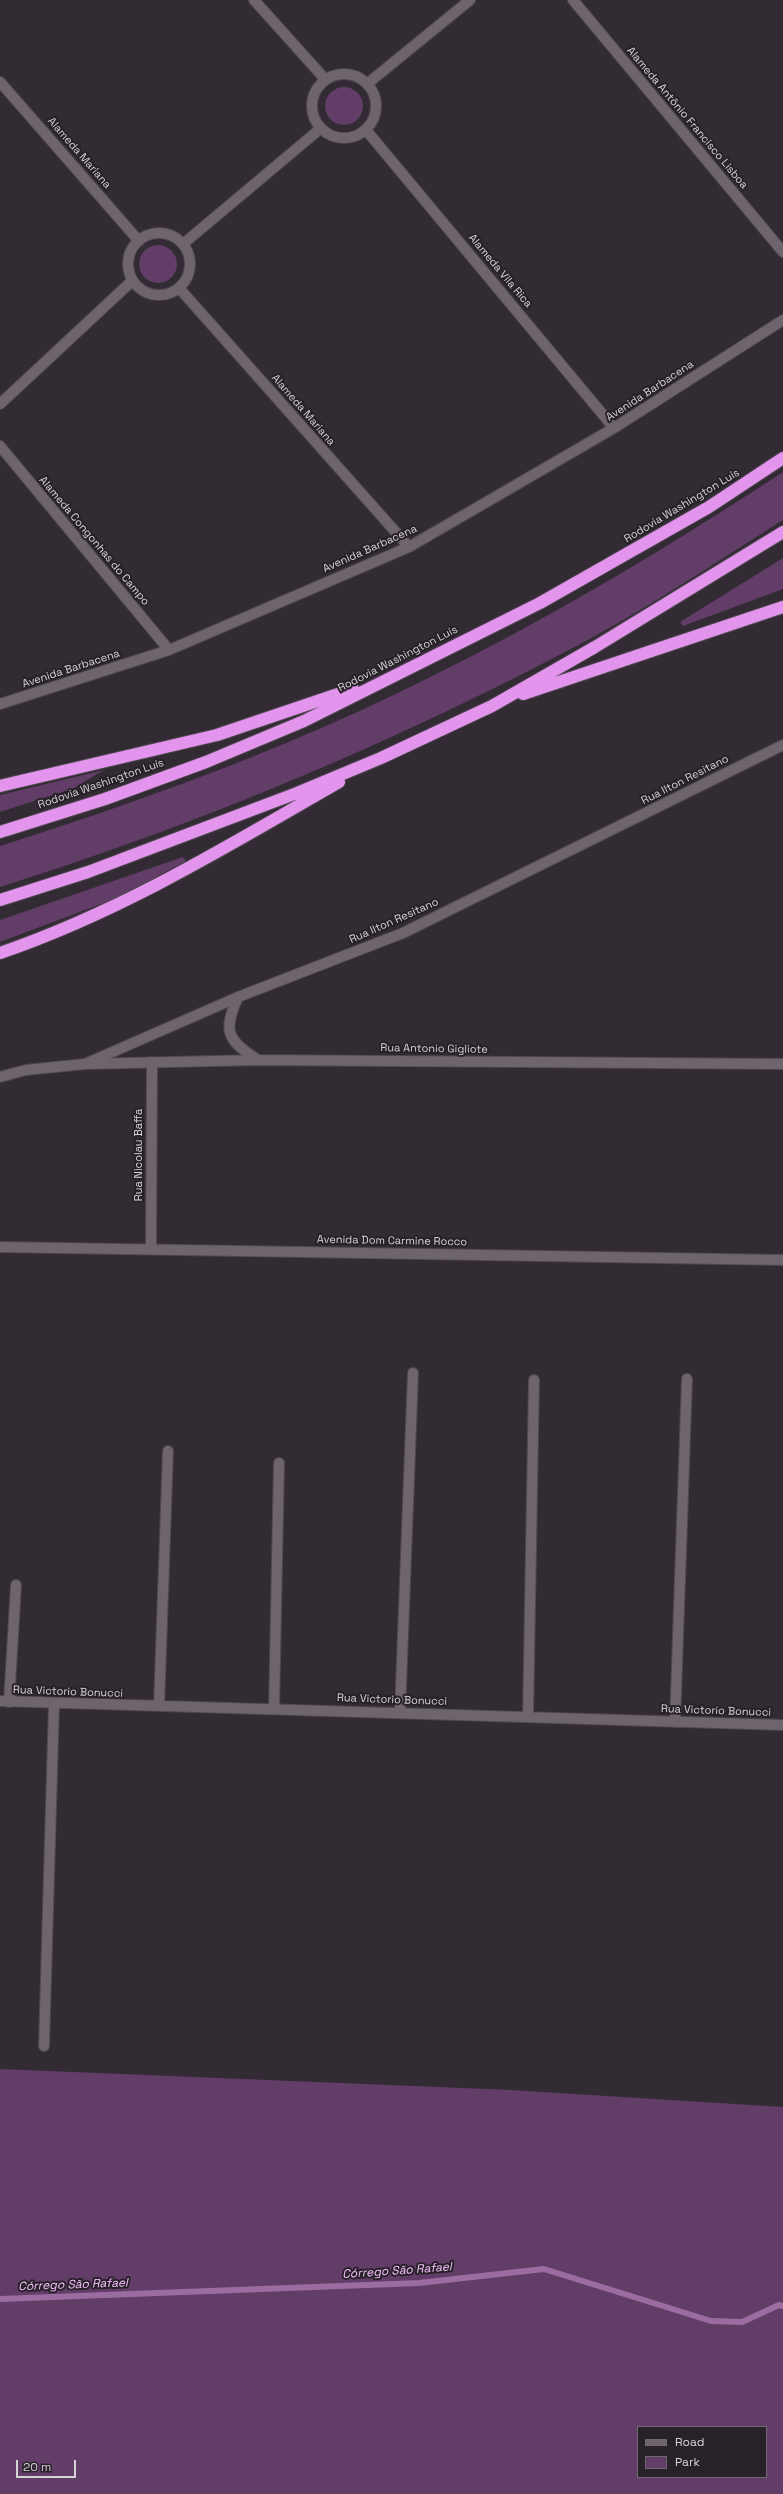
<!DOCTYPE html>
<meta charset="utf-8">
<style>
body{margin:0}
#map{position:relative;width:783px;height:2494px;overflow:hidden;background:#322b34;font-family:"Space Grotesk",sans-serif}
canvas{display:block}
.legend{position:absolute;left:637px;top:2426px;width:130px;height:52px;box-sizing:border-box;background:#282129;border:1px solid #6e686f;margin:0;padding:5px 7px;list-style:none;font-size:12px;color:#d7d2d8}
.legend li{display:flex;align-items:center;gap:8px;height:20px}
.legend b{width:20px;border:1px solid #6e686f}
.scale{position:absolute;left:16px;top:2460px;width:60px;height:18px;box-sizing:border-box;border:2px solid #d7d2d8;border-top:0;padding-left:5px;font-size:12px;line-height:14px;white-space:nowrap;color:#d7d2d8;-webkit-text-stroke:3px #282129;paint-order:stroke}
</style>
<div id="map">
<canvas width="783" height="2494"></canvas>
<ul class="legend">
<li><b style="height:5px;background:#6d646e"></b>Road</li>
<li><b style="height:11px;background:#623d68"></b>Park</li>
</ul>
<div class="scale">20 m</div>
</div>
<script>
const ctx = document.querySelector('canvas').getContext('2d');
ctx.lineJoin = 'round';
function fillPath(path, color) {
  ctx.fillStyle = color;
  ctx.fill(path, 'evenodd');
}
function stroke(path, color, width, dash) {
  ctx.strokeStyle = color;
  ctx.lineWidth = width;
  ctx.lineCap = dash ? 'butt' : 'round';
  ctx.setLineDash(dash || []);
  ctx.stroke(path);
}
function label(font, color, halo, rows, align = 'center') {
  ctx.font = font + ' "Space Grotesk",sans-serif';
  ctx.lineWidth = 4;
  ctx.setLineDash([]);
  ctx.textBaseline = 'middle';
  ctx.strokeStyle = halo;
  ctx.fillStyle = color;
  for (const [text, x, y, turn = 0] of rows) {
    ctx.save();
    ctx.translate(x, y);
    ctx.rotate((+turn || 0) * Math.PI / 180);
    ctx.textAlign = isNaN(turn) ? turn : align;
    if (halo) ctx.strokeText(text, 0, 0);
    ctx.fillText(text, 0, 0);
    ctx.restore();
  }
}
fillPath(new Path2D(`
 M325 106a19 19 0 1 1 38 0a19 19 0 1 1-38 0Z
 M139 264a19 19 0 1 1 38 0a19 19 0 1 1-38 0Z
 M 783,472 L 783,520 C 718,561 654,604 586,641 C 398,741 203,823 0,887 L 0,846 C 85,819 169,790 252,757 C 438,683 616,582 783,472 Z
 M 783,558 L 783,589 L 683,626 L 680,622 Z
 M 104,770 L 74,788 L 0,812 L 0,795 Z
 M 183,857 L 186,861 L 117,898 L 0,942 L 0,920 Z
 M 0,2069 L 511,2090 L 783,2107 L 783,2494 L 0,2494 ZM 638,2427 L 766,2427 L 766,2477 L 638,2477 Z`), '#623d68');
stroke(new Path2D(`
 M 0,2299 L 419,2283 L 544,2269 L 711,2321 L 742,2322 L 779,2305 L 783,2306`), '#9a6ca0', 6);
const minor = new Path2D(`
 M 254,0 L 325,79
 M 573,0 L 783,252
 M312 106a32 32 0 1 1 64 0a32 32 0 1 1-64 0Z
 M 0,82 L 139,241
 M 367,84 L 470,0
 M 366,130 L 614,428
 M128 264a31 31 0 1 1 62 0a31 31 0 1 1-62 0Z
 M 183,244 L 320,129
 M 179,288 L 409,547
 M 0,404 L 132,281
 M 0,446 L 169,650
 M 0,704 L 169,650 L 409,547 L 614,428 L 783,320
 M 85,1064 L 238,997 L 403,933 L 783,745
 M 151,1248 L 152,1062
 M 0,1701 L 783,1725
 M 9,1702 L 16,1585
 M 159,1706 L 168,1451
 M 274,1709 L 279,1463
 M 400,1712 L 413,1373
 M 528,1717 L 534,1380
 M 675,1722 L 687,1379
 M 44,2046 L 54,1704`);
const tertiary = new Path2D(`
 M 238,997 C 223,1030 226,1040 258,1060
 M 0,1077 L 26,1070 L 85,1064 L 258,1060 L 783,1064
 M 0,1247 L 783,1260`);
const motorway = new Path2D(`
 M 523,694 L 783,607
 M 0,786 L 217,735 L 353,689
 M 0,832 L 105,799 L 206,762 L 304,721 L 540,603 L 709,507 L 783,458
 M 0,900 L 88,872 L 297,793 L 381,758 L 492,706 L 595,647 L 783,532
 M 0,953 C 120,912 230,845 339,782`);
stroke(minor, '#4f4850', 12);
stroke(tertiary, '#4f4850', 12);
stroke(motorway, '#4f4850', 14);
stroke(minor, '#6d646e', 10);
stroke(tertiary, '#6d646e', 10);
stroke(motorway, '#e395ee', 12);
label('11px', '#d7d2d8', '#282129', [
 ["Alameda Antônio Francisco Lisboa",687,118,50],
 ["Alameda Mariana",79,153,49],
 ["Alameda Vila Rica",500,271,50],
 ["Avenida Barbacena",650,391,-33],
 ["Alameda Mariana",303,410,49],
 ["Rodovia Washington Luís",682,506,-31],
 ["Alameda Congonhas do Campo",94,541,50],
 ["Avenida Barbacena",370,549,-24],
 ["Rodovia Washington Luís",398,659,-27],
 ["Avenida Barbacena",71,669,-18],
 ["Rua Ilton Resitano",685,780,-27],
 ["Rodovia Washington Luís",101,784,-19],
 ["Rua Ilton Resitano",394,921,-24],
 ["Rua Antonio Gigliote",434,1049,1],
 ["Rua Nicolau Baffa",139,1155,-90],
 ["Avenida Dom Carmine Rocco",392,1241,1],
 ["Rua Victorio Bonucci",68,1692,2],
 ["Rua Victorio Bonucci",392,1700,2],
 ["Rua Victorio Bonucci",716,1711,2]
]);
label('italic 12px', '#f6c1fe', '#282129', [
 ["Córrego São Rafael",397,2271,-4],
 ["Córrego São Rafael",73,2285,-2]
]);
</script>
